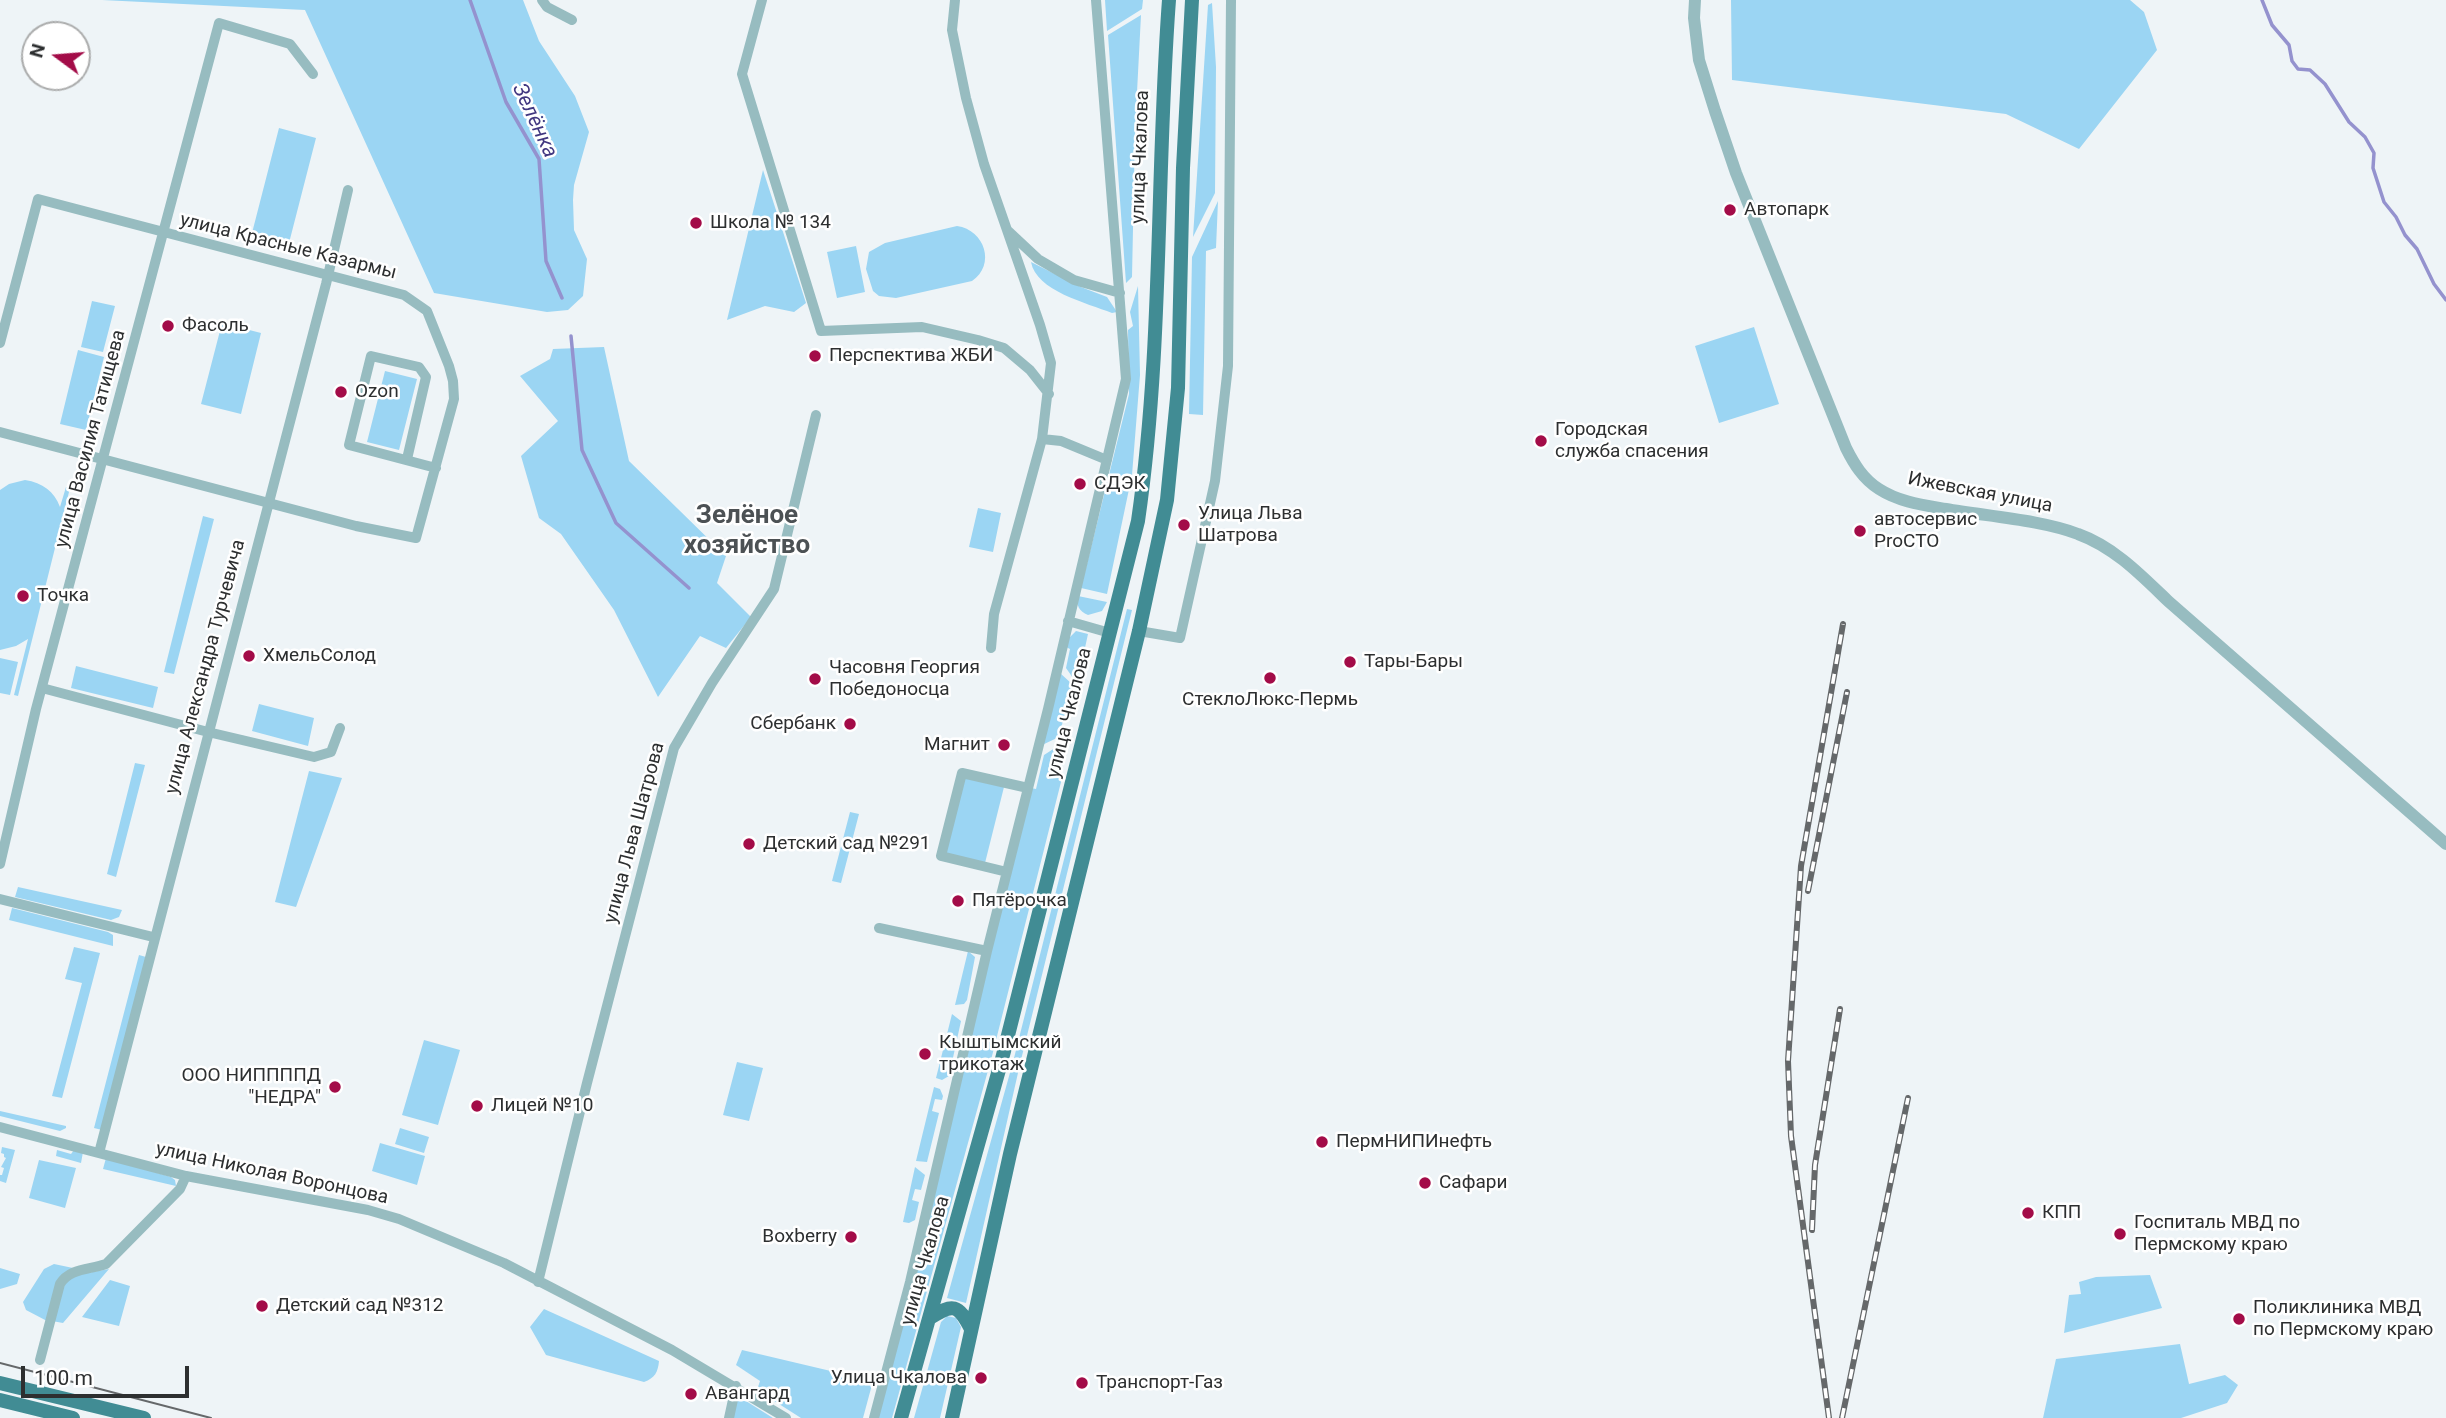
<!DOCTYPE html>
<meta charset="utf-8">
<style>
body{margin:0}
#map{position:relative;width:2446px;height:1418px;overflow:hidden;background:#eef4f7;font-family:Roboto,sans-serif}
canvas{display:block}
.north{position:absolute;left:21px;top:21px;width:70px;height:70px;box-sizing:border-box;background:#fff;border:2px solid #abacac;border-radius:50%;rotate:286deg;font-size:19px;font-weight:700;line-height:28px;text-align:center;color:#2d2f30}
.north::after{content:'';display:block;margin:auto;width:24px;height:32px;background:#a30c48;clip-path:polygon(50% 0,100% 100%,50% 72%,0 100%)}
.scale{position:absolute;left:21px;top:1366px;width:168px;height:32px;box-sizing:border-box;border:4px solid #2d2f30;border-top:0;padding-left:9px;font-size:21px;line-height:24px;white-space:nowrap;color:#2d2f30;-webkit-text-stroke:5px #fff;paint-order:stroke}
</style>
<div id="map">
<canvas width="2446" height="1418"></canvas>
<div class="north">N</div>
<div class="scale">100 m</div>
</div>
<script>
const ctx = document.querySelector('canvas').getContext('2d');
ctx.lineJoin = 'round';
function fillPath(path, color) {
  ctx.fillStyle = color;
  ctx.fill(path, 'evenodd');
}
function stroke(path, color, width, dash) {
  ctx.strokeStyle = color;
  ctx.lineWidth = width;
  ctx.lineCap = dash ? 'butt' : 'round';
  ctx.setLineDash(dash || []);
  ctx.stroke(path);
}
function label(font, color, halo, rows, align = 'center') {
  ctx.font = font + ' Roboto,sans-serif';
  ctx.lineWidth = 5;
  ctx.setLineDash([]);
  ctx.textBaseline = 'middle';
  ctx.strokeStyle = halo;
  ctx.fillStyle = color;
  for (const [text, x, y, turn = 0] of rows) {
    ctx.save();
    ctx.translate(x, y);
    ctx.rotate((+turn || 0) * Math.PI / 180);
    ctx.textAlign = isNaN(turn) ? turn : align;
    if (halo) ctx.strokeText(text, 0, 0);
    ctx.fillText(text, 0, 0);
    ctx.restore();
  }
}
fillPath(new Path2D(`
 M 102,0 L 523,0 L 539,41 L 575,96 L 589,132 L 574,185 L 573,200 L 574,230 L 587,259 L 583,296 L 568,310 L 547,312 L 434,293 L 305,10 Z
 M 1105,0 L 1143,0 L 1142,9 L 1107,31 Z
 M 1731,0 L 2130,0 L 2144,12 L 2157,50 L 2079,149 L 2006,114 L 1732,80 Z
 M 1212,3 L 1216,67 L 1215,193 L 1193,237 L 1208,5 Z
 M 1141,15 L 1135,131 L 1132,277 L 1126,283 L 1108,35 Z
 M 279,128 L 316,138 L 289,243 L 252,233 Z
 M 763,170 L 806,303 L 794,312 L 765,306 L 727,320 Z
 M 1218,201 L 1216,248 L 1206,251 L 1203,415 L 1189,414 L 1192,257 Z
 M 957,226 C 985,230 996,265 972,281 L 896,298 L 879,296 L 873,291 L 866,269 L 869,252 L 885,243 Z
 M 856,246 L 865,292 L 837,298 L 827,252 Z
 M 1031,262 L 1081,287 L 1107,297 L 1117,312 L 1112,313 C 1087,303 1036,291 1031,262 Z
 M 1138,286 L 1140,375 L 1132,475 L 1107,594 L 1081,588 L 1129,394 L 1128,330 L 1133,326 L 1130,312 Z
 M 92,301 L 115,306 L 103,352 L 81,347 Z
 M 222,323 L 261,333 L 241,414 L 201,404 Z
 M 1754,327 L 1779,404 L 1719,423 L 1695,346 Z
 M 604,347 L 629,461 L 726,556 L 717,583 L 751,617 L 726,648 L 700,636 L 658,697 L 614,610 L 561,534 L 539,518 L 521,456 L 558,421 L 520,376 L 550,359 L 553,349 Z
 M 78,350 L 104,357 L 86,430 L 60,424 Z
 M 385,371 L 417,379 L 399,450 L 367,442 Z
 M 25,480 C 43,483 54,491 60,507 L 66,487 L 70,488 L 18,696 L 14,695 L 28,639 L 16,646 L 0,650 L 0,490 L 9,484 Z
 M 978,508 L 1001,513 L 993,552 L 969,547 Z
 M 203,516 L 214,519 L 174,674 L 164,672 Z
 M 1078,596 L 1107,602 L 1102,611 L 1088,615 C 1079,611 1076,606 1078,596 Z
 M 1127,609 L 1132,610 L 1020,1064 L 966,1303 L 947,1298 L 1013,1062 Z
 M 1076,631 L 1088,634 L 1078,680 L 1073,678 L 1066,668 L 1070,649 L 1066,647 L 1067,640 Z
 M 0,658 L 18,662 L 10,695 L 0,693 Z
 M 76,666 L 158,687 L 153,708 L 71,688 Z
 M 1060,673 L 1072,684 L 1059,737 L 1040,746 Z
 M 259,704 L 314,718 L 308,746 L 252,731 Z
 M 1058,746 L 1064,748 L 1061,782 L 992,1056 L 892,1418 L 877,1418 L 1031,788 L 1036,789 L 1044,755 Z
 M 135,763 L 145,765 L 116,877 L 107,874 Z
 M 309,771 L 342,778 L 296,907 L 275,902 Z
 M 964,778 L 1004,787 L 985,863 L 945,853 Z
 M 850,812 L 859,814 L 841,883 L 832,881 Z
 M 18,887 L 122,910 L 119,917 L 111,920 L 15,897 Z
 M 12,908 L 108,932 L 113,935 L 113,946 L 9,920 Z
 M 74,947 L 100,953 L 62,1098 L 52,1096 L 82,983 L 65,979 Z
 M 968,951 L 975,957 L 967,1000 L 964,1004 L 955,1005 Z
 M 139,955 L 146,957 L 102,1130 L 94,1128 Z
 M 952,1014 L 961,1021 L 949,1076 L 942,1080 L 936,1078 Z
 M 424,1040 L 460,1050 L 438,1125 L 402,1115 Z
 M 737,1062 L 763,1068 L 749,1121 L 723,1115 Z
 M 934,1087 L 940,1089 L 943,1096 L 942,1100 L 935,1099 L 932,1111 L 939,1113 L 927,1162 L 916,1161 Z
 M 0,1111 L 66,1126 L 66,1128 L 60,1131 L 0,1116 Z
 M 400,1128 L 429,1137 L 424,1153 L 395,1144 Z
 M 380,1143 L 425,1156 L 417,1185 L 372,1171 Z
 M 2,1147 L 15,1150 L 6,1183 L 0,1181 L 0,1175 L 2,1175 L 4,1168 L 1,1167 L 6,1158 L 4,1157 L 4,1154 L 1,1153 Z
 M 57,1150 L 71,1154 L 74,1150 L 83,1152 L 81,1163 L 56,1156 Z
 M 106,1158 L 171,1177 L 175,1180 L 176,1186 L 103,1169 Z
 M 39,1160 L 76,1168 L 65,1208 L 29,1198 Z
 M 915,1167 L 925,1175 L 921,1190 L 915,1189 L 912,1200 L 919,1202 L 915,1220 L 909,1223 L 903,1222 Z
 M 54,1264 L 73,1268 L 47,1321 L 26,1310 L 23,1302 L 44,1269 Z
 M 0,1268 L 20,1274 L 17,1284 L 0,1289 Z
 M 109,1269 L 63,1323 L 52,1321 L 63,1283 L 76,1275 Z
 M 2150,1275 L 2162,1308 L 2064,1333 L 2069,1295 L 2081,1294 L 2079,1282 L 2096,1277 Z
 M 110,1280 L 130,1286 L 119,1326 L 82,1317 Z
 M 544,1309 L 659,1361 C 658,1372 655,1378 644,1382 L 546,1355 L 530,1327 Z
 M 947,1316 L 956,1318 L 961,1327 L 940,1418 L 914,1418 L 941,1322 Z
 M 2180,1344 L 2189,1384 L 2225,1375 L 2238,1385 L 2227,1403 L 2181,1418 L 2043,1418 L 2056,1359 Z
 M 742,1350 L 873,1381 L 863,1418 L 801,1418 L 757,1390 L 760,1381 L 736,1365 Z
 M 738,1396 L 773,1418 L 732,1418 Z`), '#9bd5f3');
stroke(new Path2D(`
 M 470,0 L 506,102 L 539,159 L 546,261 L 562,298
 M 2262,0 L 2272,25 L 2289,45 L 2292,61 L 2298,69 L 2310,70 L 2325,84 L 2349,122 L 2365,137 L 2374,153 L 2373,168 L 2384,202 L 2396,217 L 2405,235 L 2417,249 L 2434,284 L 2446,300
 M 571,336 L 582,450 L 616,523 L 689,588`), '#9492ce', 3.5);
stroke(new Path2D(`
 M 542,0 L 547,7 L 572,20
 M 762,0 L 742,74 L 821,331 L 922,327 L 978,340 L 1004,348 L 1030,370 L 1049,394
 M 955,0 L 952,30 L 966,98 L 984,164 L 1007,230 L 1038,259 L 1074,280 L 1120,293
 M 0,343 L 38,199 L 404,295 L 427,311 L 449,366 L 453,381 L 454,399 L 416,538 L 356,526 L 0,432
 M 1042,439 L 1061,441 L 1107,460
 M 407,459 L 426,377 L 419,367 L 371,356 L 349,445 L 436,468
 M 1068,621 L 1110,633
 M 1139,631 L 1180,638 L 1215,481 L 1228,366 L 1231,0
 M 991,648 L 994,614 L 1042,439 L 1051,363 L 1040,325 L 1007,230
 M 42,688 L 208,732 L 314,757 L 331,752 L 340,728
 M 0,864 L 36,709 L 219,23 L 290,44 L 313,74
 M 1007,872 L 941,856 L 962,773 L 1028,788
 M 0,899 L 153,937
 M 879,928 L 987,951
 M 0,1127 L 186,1176 L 368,1210 L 399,1219 L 504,1263 L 672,1350 L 786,1418
 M 99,1153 L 326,284 L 348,190
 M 538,1282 L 587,1083 L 674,748 L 712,683 L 774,589 L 816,415
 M 40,1360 L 60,1284 C 70,1268 89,1270 106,1264 L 180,1189 L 186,1176
 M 729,1418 L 736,1386
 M 874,1418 L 910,1282 L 987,951 L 1048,709 L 1126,379 L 1096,0`), '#97bcc0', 10);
stroke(new Path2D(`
 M 1695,0 L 1694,18 L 1699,60 L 1715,111 L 1736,173 L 1846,448 C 1854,464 1863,479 1879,489 C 1899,502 1923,505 1946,509 C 1985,516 2042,520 2078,534 C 2114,547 2141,575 2168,601 L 2446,844`), '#97bcc0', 12);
stroke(new Path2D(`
 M 930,1318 C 953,1303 958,1304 971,1329
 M 0,1383 L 144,1418
 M 0,1400 L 73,1418
 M 901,1418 L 1002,1059 L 1138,521 C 1163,349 1156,173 1169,0
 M 952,1418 L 1010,1154 L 1139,631 L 1167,500 L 1178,388 L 1183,168 L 1192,0`), '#418c94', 14);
stroke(new Path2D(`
 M 0,1363 L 211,1418`), '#65686a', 2);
const rail = new Path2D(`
 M 1808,891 L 1847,692
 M 1812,1230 L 1815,1165 L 1840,1009
 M 1829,1418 L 1791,1136 L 1788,1061 L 1801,866 L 1843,624
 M 1842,1418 L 1908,1098`);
stroke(rail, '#65686a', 6);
stroke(rail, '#fff', 3.5, [10]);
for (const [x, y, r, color] of [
 [1730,210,7,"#a30c48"],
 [696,223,7,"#a30c48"],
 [168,326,7,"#a30c48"],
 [815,356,7,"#a30c48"],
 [341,392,7,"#a30c48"],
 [1541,441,7,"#a30c48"],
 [1080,484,7,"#a30c48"],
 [1184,525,7,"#a30c48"],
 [1860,531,7,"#a30c48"],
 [23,596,7,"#a30c48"],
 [249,656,7,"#a30c48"],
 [1350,662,7,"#a30c48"],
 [1270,678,7,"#a30c48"],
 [815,679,7,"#a30c48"],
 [850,724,7,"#a30c48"],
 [1004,745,7,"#a30c48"],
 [749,844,7,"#a30c48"],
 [958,901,7,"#a30c48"],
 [925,1054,7,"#a30c48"],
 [335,1087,7,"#a30c48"],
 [477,1106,7,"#a30c48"],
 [1322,1142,7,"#a30c48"],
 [1425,1183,7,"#a30c48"],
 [2028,1213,7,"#a30c48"],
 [2120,1234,7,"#a30c48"],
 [851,1237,7,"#a30c48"],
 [262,1306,7,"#a30c48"],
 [2239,1319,7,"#a30c48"],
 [981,1378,7,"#a30c48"],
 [1082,1383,7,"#a30c48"],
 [691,1394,7,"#a30c48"]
]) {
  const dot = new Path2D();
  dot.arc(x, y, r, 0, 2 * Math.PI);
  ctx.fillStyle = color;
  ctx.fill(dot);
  stroke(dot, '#fff', 2.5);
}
label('19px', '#2d2f30', '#fff', [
 ["улица Чкалова",1141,157,-88],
 ["улица Красные Казармы",288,247,14],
 ["улица Василия Татищева",91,439,-75],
 ["Ижевская улица",1980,493,11],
 ["улица Александра Турчевича",206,667,-75],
 ["улица Чкалова",1070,713,-76],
 ["улица Льва Шатрова",635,833,-75],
 ["улица Николая Воронцова",272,1174,12],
 ["улица Чкалова",926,1261,-74]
]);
label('19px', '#2d2f30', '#fff', [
 ["Автопарк",1744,210],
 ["Школа № 134",710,223],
 ["Фасоль",182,326],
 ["Перспектива ЖБИ",829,356],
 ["Ozon",355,392],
 ["Городская",1555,430],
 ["служба спасения",1555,452],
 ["СДЭК",1094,484],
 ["Улица Льва",1198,514],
 ["Шатрова",1198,536],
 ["автосервис",1874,520],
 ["ProСТО",1874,542],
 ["Точка",37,596],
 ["ХмельСолод",263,656],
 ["Тары-Бары",1364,662],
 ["Часовня Георгия",829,668],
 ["Победоносца",829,690],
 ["СтеклоЛюкс-Пермь",1270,700,"center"],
 ["Сбербанк",836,724,"right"],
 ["Магнит",990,745,"right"],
 ["Детский сад №291",763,844],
 ["Пятёрочка",972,901],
 ["Кыштымский",939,1043],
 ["трикотаж",939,1065],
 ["ООО НИППППД",321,1076,"right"],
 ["\"НЕДРА\"",321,1098,"right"],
 ["Лицей №10",491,1106],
 ["ПермНИПИнефть",1336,1142],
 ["Сафари",1439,1183],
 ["КПП",2042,1213],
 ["Госпиталь МВД по",2134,1223],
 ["Пермскому краю",2134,1245],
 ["Boxberry",837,1237,"right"],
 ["Детский сад №312",276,1306],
 ["Поликлиника МВД",2253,1308],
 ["по Пермскому краю",2253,1330],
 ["Улица Чкалова",967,1378,"right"],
 ["Транспорт-Газ",1096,1383],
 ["Авангард",705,1394]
], 'left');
label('italic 21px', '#413780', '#fff', [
 ["Зелёнка",534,121,65]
]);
label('bold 26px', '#4c5154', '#fff', [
 ["Зелёное",747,516],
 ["хозяйство",747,546]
]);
</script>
